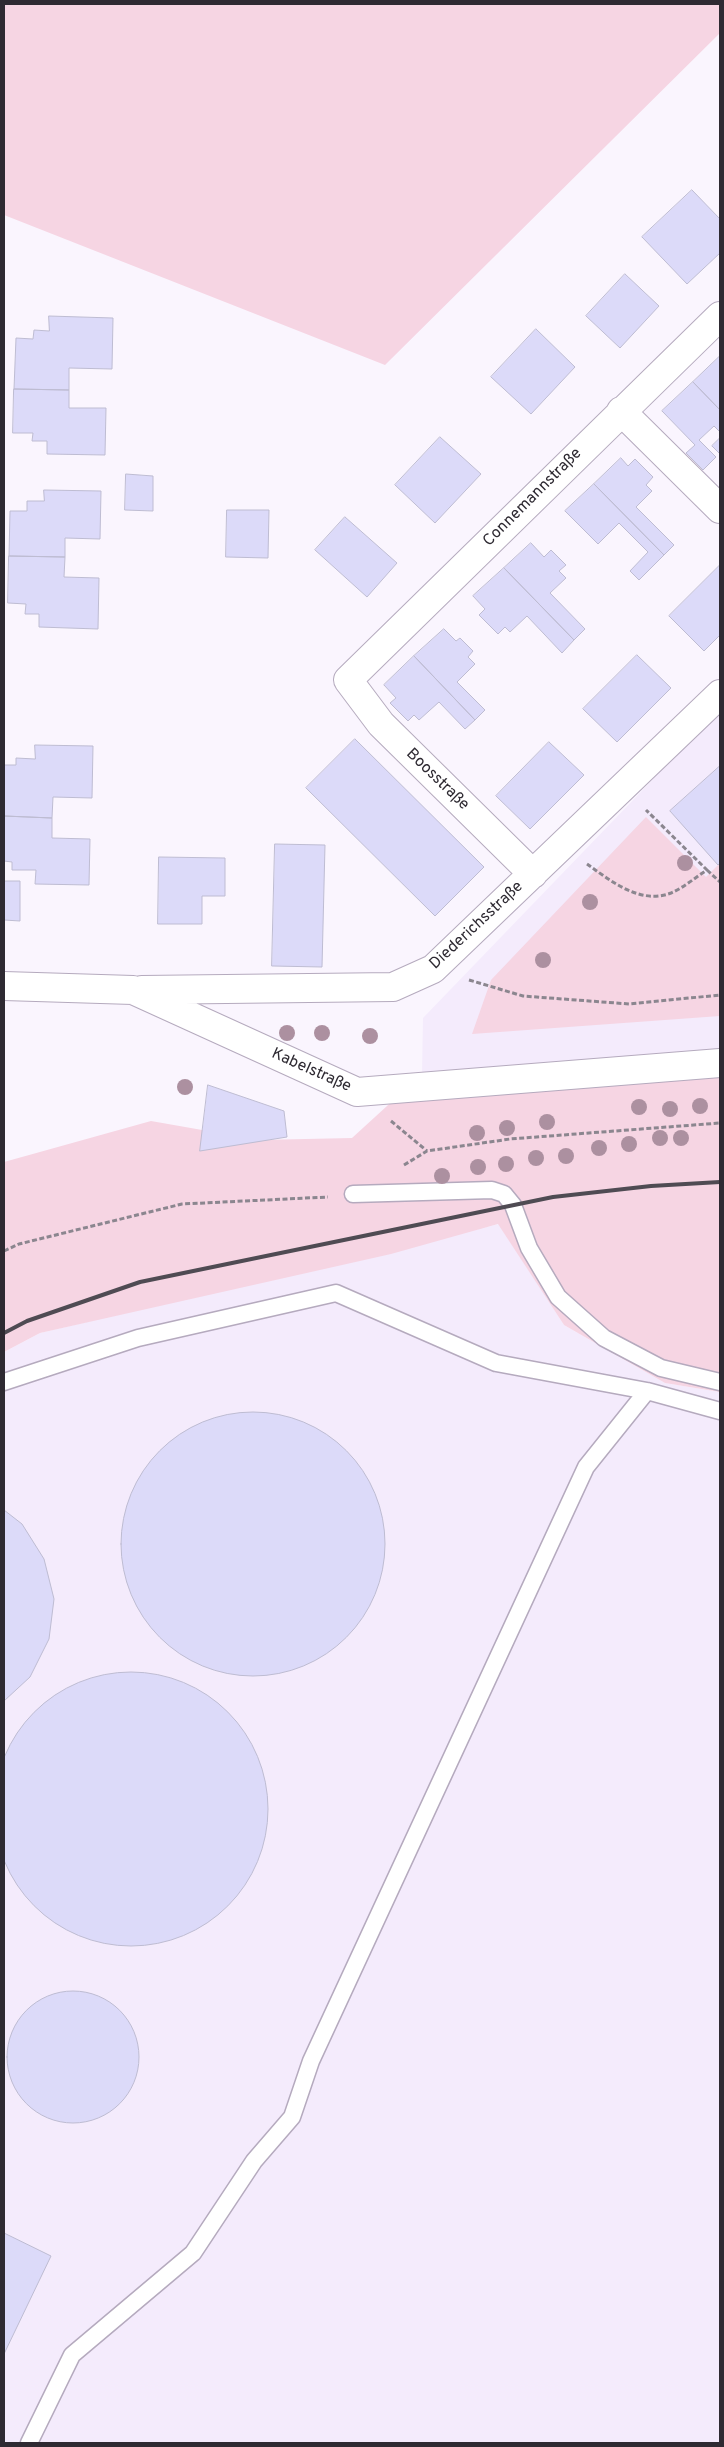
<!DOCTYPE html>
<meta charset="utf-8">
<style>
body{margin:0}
#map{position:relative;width:724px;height:2447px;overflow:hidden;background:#faf5fe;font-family:Overpass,sans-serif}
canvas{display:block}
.frame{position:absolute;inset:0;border:5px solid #2e2a32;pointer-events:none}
</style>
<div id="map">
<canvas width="724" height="2447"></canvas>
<div class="frame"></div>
</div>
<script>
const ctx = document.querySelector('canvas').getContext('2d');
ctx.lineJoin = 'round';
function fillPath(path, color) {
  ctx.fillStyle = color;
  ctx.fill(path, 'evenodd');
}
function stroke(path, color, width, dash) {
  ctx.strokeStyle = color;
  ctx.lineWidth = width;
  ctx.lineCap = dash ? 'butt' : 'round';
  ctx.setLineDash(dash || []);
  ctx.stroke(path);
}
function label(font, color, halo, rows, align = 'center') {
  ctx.font = font + ' Overpass,sans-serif';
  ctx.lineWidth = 4;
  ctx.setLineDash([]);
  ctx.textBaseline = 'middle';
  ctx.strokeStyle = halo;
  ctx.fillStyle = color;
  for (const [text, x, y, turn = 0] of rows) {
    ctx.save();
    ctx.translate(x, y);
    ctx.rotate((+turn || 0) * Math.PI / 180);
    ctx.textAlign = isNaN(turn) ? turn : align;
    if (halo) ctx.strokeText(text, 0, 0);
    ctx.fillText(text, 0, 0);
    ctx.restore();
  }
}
fillPath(new Path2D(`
 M 720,713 L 720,1051 L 422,1074 L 423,1018 L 663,769 Z
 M 499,1224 L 564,1325 L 665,1383 L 720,1392 L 720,2443 L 4,2443 L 4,1352 L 40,1333 Z`), '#f4ebfc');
fillPath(new Path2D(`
 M 4,4 L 720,4 L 720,33 L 385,365 L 4,215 Z
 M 646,817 L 706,877 L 720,863 L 720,1016 L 472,1034 L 491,980 Z
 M 720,1051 L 720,1392 L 665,1383 L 564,1325 L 498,1224 L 391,1254 L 40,1333 L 4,1352 L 4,1162 L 151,1121 L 259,1140 L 352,1138 L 422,1074 Z`), '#f6d5e3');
const building = new Path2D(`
 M 692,190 L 720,219 L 720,253 L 687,284 L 642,237 Z
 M 625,274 L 659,306 L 620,348 L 586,316 Z
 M 49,316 L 113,318 L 112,369 L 69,368 L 69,390 L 14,389 L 16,338 L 33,339 L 34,330 L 49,331 Z
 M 536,329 L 575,367 L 531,414 L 491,377 Z
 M 720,356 L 720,410 L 693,382 Z
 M 693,382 L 720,410 L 720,432 L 714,426 L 699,440 L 716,457 L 703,470 L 686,453 L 695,445 L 662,411 Z
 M 14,389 L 69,390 L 69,408 L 106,408 L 105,455 L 47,454 L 47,441 L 32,441 L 33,433 L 13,433 Z
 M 440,437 L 481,474 L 435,523 L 395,485 Z
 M 720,438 L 720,454 L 712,446 Z
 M 621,458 L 628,466 L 635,459 L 653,477 L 646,485 L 652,491 L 636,507 L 674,545 L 664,555 L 594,484 Z
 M 126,474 L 153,476 L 153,511 L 125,510 Z
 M 594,484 L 664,555 L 639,580 L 630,571 L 648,552 L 619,523 L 598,544 L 565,511 Z
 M 44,490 L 101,491 L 100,539 L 65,538 L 65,557 L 9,556 L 10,511 L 27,511 L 27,501 L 44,501 Z
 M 227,510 L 269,510 L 268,558 L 226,557 Z
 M 345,517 L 397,563 L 367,597 L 315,550 Z
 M 531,543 L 544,557 L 551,550 L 566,565 L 559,571 L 566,578 L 550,593 L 585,629 L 574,640 L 504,568 Z
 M 9,556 L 65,557 L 64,577 L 99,578 L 98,629 L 39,627 L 39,614 L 25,614 L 26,604 L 8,603 Z
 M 720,565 L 720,635 L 704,651 L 669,616 Z
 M 504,568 L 574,640 L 562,653 L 527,616 L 510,632 L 505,627 L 498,634 L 479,615 L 485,609 L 473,596 Z
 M 444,629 L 456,641 L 460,638 L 473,651 L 468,657 L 475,664 L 457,682 L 485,710 L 475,720 L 414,656 Z
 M 637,655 L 671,688 L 617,742 L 583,709 Z
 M 414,656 L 475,720 L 465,729 L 439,702 L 419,720 L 414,715 L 408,721 L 390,703 L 396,698 L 384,685 Z
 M 355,739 L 484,867 L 435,916 L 306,788 Z
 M 549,742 L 584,775 L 530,829 L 496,796 Z
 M 35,745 L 93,746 L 92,798 L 53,797 L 52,818 L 4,816 L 4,765 L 16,765 L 16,758 L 35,759 Z
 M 720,766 L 720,863 L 718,865 L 670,811 Z
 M 4,816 L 52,818 L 52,838 L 90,839 L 89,885 L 35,884 L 36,870 L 12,870 L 12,862 L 4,861 Z
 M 275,844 L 325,845 L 322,967 L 272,966 Z
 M 159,857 L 225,858 L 225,896 L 202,896 L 202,924 L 158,924 Z
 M 4,881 L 20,881 L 20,921 L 4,920 Z
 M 208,1085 L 284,1111 L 287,1137 L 200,1151 Z
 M121 1544a132 132 0 1 1 264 0a132 132 0 1 1-264 0Z
 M 4,1510 L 22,1524 L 44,1559 L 54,1599 L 49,1639 L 30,1677 L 4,1701 Z
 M-6 1809a137 137 0 1 1 274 0a137 137 0 1 1-274 0Z
 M7 2057a66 66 0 1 1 132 0a66 66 0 1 1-132 0Z
 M 4,2233 L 51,2256 L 4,2354 Z`);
fillPath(building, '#dcdaf9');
stroke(building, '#bebcd2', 1);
const lane = new Path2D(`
 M 353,1194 L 492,1190 L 504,1194 L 513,1205 L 529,1248 L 558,1297 L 604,1338 L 661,1368 L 720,1382
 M 4,1382 L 138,1338 L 336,1293 L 496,1363 L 647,1391
 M 29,2443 L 72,2355 L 193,2253 L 254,2161 L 292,2117 L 311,2061 L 586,1467 L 647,1391 L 720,1411`);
const street = new Path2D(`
 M 621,411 L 720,509
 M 533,874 L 381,724 L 348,680 L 720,316
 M 4,986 L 133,990 L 357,1092 L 720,1063
 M 142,990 L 393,987 L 433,969 L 720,694`);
stroke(lane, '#b5aabe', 19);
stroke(street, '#b5aabe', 30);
stroke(new Path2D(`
 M 587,864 C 611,881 640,905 671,893 C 683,888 696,877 707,870 L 646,810
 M 707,870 L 720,882
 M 469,980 L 523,996 L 629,1004 L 720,995
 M 391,1121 L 427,1151
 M 404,1165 L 427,1151 L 510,1139 L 720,1123
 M 4,1251 L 19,1244 L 182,1204 L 328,1197`), '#8b868f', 3, [5, 2.5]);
stroke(lane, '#fff', 16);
stroke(street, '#fff', 28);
stroke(new Path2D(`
 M 4,1333 L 27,1321 L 140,1282 L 266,1256 L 553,1197 L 651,1186 L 720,1182`), '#4f4b53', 4);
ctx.fillStyle = '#ac90a0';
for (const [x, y] of [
 [685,863],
 [590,902],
 [543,960],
 [287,1033],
 [322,1033],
 [370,1036],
 [185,1087],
 [700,1106],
 [639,1107],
 [670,1109],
 [547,1122],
 [507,1128],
 [477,1133],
 [660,1138],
 [681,1138],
 [629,1144],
 [599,1148],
 [566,1156],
 [536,1158],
 [506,1164],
 [478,1167],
 [442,1176]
]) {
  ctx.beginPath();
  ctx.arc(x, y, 8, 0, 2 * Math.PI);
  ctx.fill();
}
label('16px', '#2e2a32', '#fff', [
 ["Connemannstraße",533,498,-45],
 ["Boosstraße",437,780,44],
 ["Diederichsstraße",477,926,-43],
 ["Kabelstraße",311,1071,24]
]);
</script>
